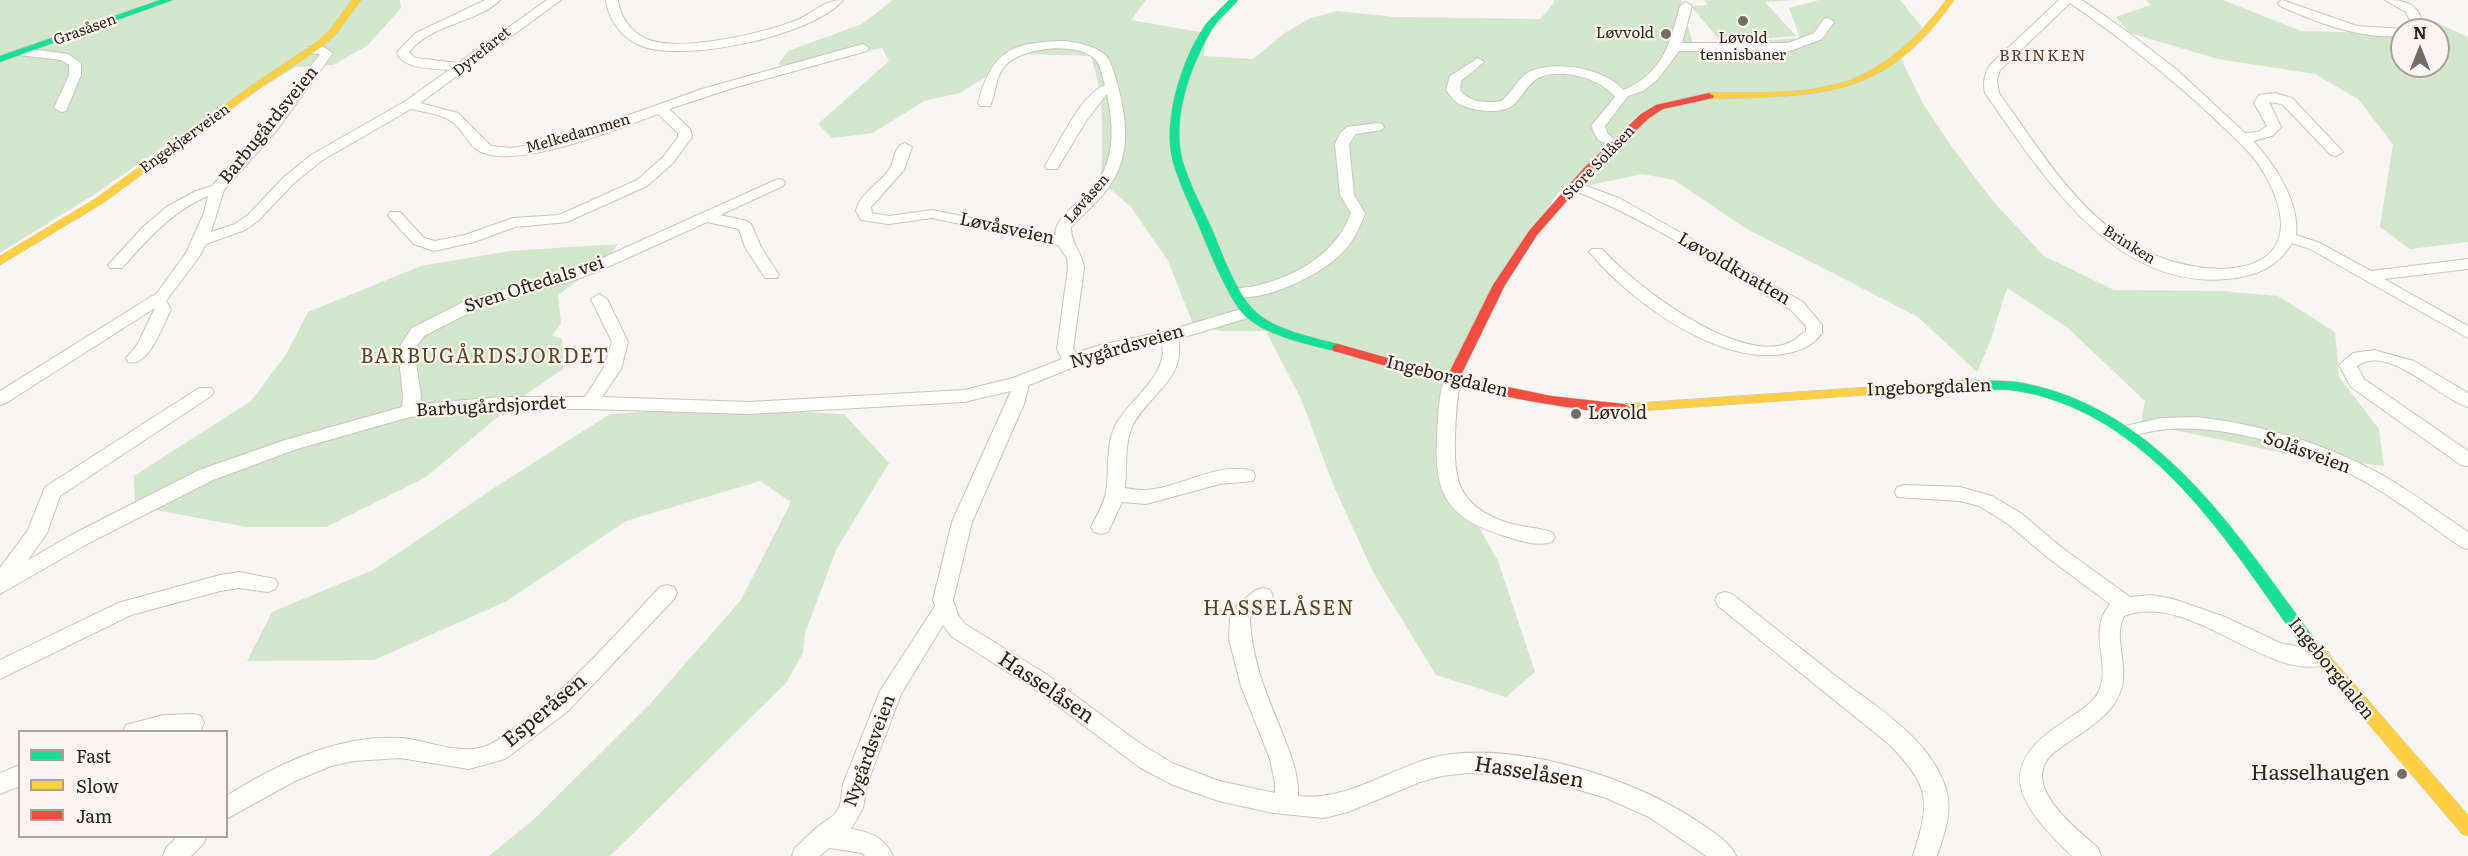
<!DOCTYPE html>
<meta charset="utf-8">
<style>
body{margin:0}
#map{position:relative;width:2468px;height:856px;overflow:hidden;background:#f8f5f3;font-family:Literata,serif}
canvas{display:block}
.legend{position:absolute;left:18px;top:730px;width:210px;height:108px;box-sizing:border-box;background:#fbf5f0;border:2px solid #a9a19a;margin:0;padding:8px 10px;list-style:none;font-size:18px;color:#2e2419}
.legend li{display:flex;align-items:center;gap:12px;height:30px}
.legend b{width:30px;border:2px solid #a9a19a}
.north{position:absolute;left:2390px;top:18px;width:60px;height:60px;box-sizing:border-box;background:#fbf5f0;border:2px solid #a9a19a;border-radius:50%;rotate:0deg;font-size:16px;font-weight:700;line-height:24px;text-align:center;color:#2e2419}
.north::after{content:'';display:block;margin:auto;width:21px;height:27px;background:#756d65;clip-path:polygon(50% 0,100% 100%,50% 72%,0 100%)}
</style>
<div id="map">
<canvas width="2468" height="856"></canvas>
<ul class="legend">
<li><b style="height:8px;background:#16e098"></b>Fast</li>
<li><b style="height:8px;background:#ffcf43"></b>Slow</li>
<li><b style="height:8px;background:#f24e42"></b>Jam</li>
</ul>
<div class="north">N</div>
</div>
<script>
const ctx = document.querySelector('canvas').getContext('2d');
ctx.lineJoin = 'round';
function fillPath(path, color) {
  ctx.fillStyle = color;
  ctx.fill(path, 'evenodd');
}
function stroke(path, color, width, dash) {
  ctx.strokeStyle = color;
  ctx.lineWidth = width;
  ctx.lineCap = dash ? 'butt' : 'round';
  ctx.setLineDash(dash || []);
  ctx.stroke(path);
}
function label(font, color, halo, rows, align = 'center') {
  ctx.font = font + ' Literata,serif';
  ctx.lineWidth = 4.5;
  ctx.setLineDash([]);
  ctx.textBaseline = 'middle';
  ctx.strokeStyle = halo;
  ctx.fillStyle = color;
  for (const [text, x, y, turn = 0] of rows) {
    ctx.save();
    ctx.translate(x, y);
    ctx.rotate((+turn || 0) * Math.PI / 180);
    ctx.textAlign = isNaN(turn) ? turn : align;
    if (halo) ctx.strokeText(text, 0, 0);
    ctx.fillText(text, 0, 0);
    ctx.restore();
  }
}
fillPath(new Path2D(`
 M 0,0 L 400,0 L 401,8 L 367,46 L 333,65 L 296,67 L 160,149 L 95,194 L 0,253 Z
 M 893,0 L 1146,0 L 1131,20 L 1206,33 L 1204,56 L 1253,59 L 1286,32 L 1311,18 L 1337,11 L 1394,17 L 1540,19 L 1554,3 L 1554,0 L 1681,0 L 1693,45 L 1800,38 L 1789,8 L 1819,0 L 1900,0 L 1922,27 L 1901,59 L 1922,102 L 1952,147 L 1992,200 L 2044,256 L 2114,290 L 2221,291 L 2278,296 L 2335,332 L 2339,377 L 2379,429 L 2384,466 L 2293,455 L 2141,423 L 2145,401 L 2068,328 L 2007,288 L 1990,342 L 1977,372 L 1918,317 L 1745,228 L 1674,180 L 1642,174 L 1558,192 L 1456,362 L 1449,437 L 1464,500 L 1498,561 L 1535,672 L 1506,697 L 1436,675 L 1374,574 L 1332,482 L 1302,401 L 1266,331 L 1221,331 L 1193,324 L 1168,261 L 1131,207 L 1101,181 C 1103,137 1105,99 1091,56 L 1023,54 L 960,93 L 924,101 L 873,133 L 832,138 L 818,124 L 889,61 L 882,48 L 799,65 L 777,65 L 788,51 L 862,24 Z
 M 1704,0 L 1793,0 L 1765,2 L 1796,36 L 1721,42 L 1691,6 L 1708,5 Z
 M 2146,0 L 2223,0 L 2301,31 L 2376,33 L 2433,21 L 2468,37 L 2468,242 L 2410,249 L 2380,227 L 2393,144 L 2358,99 L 2315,74 L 2218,59 L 2130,33 L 2116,17 L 2151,5 ZM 2402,30 L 2438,30 L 2438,66 L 2402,66 Z
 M 618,244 L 606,259 L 558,295 L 561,324 L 552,335 L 562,339 L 563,369 L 518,400 L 426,477 L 326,527 L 246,527 L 135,506 L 134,476 L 251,401 L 287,353 L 308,312 L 421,266 L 510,251 Z
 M 716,408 L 844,414 L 889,463 L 836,550 L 805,633 L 803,653 L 786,683 L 610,856 L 489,856 L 533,820 L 649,705 L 741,600 L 791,502 L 760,481 L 626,521 L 507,601 L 374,660 L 247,661 L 272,612 L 373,570 L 497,486 L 610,414 Z`), '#d2e6cb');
const street = new Path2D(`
 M 485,0 L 500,0 C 478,23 434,22 409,52 L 415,58 L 458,63 L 547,0 L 561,0 L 420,103 L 458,113 L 491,146 L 512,148 L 536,144 L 584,131 L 702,89 L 863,44 L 869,48 L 867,51 L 733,88 L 669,109 L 690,129 L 692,137 L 673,163 L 647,186 L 567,222 L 515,227 L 474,242 L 434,251 L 414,244 L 390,218 L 388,215 L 390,212 L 400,212 L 424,238 L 435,241 L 465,235 L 513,218 L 559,215 L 637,180 L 663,157 L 678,137 L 678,133 L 658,114 C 620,128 517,171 479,151 C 470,146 465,135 458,127 C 446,114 427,113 411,109 L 321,161 L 293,184 L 258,221 L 245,230 L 206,244 L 199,257 L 166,301 L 171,309 C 163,325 149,368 128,362 L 126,358 L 137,345 L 155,308 L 6,403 L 0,405 L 0,391 L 157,293 L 186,253 L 204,213 L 208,196 C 172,211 147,240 122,268 L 110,268 L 108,265 L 144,226 L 168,206 L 196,191 L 212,186 L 267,124 L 320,54 L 308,53 L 306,50 L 308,47 L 322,46 L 333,53 L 277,130 L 224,190 L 211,232 L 235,224 L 248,215 L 283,178 L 311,155 L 404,102 L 449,70 C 434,68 402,70 397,52 L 416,33 Z
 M 606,0 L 618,0 C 620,17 631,32 647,39 C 679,53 765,33 797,20 C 815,12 824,0 843,0 C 813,36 679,65 637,44 C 620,36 608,18 606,0 Z
 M 2059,0 L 2082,0 L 2129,33 L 2176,69 L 2245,133 L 2258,132 L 2267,126 L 2254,103 L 2259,95 L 2275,93 L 2292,98 L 2343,152 L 2336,156 L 2331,155 L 2282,104 L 2269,102 L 2281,127 L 2272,136 L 2253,141 C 2274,163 2300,202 2296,235 L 2320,243 L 2371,271 L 2468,259 L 2468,269 L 2384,279 L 2468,326 L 2468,338 L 2310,249 L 2292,243 C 2277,268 2256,276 2227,279 C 2113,290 2042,174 1985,93 C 1983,82 1984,75 1990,65 ZM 2070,3 C 2122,39 2169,76 2215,119 C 2230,134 2247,148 2259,165 C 2334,284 2199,288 2126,240 C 2072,205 2036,144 1999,93 L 1997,80 L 2000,70 Z
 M 2282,0 L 2357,26 L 2403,29 L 2410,21 L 2406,12 L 2385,0 C 2402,0 2417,2 2422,21 L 2415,30 L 2402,30 L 2402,36 C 2358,39 2319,23 2280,6 L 2278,3 Z
 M 1686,2 L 1692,6 L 1682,43 L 1788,43 L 1814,33 L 1824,19 L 1828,18 L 1834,22 L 1822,39 L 1790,51 L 1679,51 L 1658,79 L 1643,91 L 1628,96 L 1605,126 L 1608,134 L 1621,143 L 1614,147 L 1598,140 L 1591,126 L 1615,97 C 1601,78 1560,67 1538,78 C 1527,84 1523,97 1513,105 C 1501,115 1472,111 1459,104 C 1453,100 1450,95 1446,90 L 1450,76 L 1478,58 L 1484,62 L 1461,81 L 1460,90 C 1470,103 1486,103 1502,101 C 1511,93 1517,80 1527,73 C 1551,59 1606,68 1623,90 L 1626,89 C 1664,71 1670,43 1680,6 Z
 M 1064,41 C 1078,43 1093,45 1104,54 C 1111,60 1113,70 1116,79 C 1125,111 1132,148 1114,179 C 1103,198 1086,211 1071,227 C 1071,246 1082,251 1084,268 L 1073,349 L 1076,353 L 1100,345 L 1167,331 L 1248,307 L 1256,312 L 1254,316 L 1178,339 C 1187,379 1147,395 1132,427 C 1124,446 1127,468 1125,488 C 1131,489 1138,490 1144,490 C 1180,489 1216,461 1253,471 L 1255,476 L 1253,481 L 1220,484 L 1146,504 L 1122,502 L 1108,532 L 1101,534 L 1094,532 L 1091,527 C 1097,516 1103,505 1106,493 C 1110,471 1105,445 1116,424 C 1130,399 1169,375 1162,343 L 1104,355 L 1029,385 L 1024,404 L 972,522 L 953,600 L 958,615 L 965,624 L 1046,674 L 1138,742 L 1172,763 L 1219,781 L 1275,793 L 1275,783 L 1270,759 L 1241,686 L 1229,639 L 1230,617 L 1238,604 L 1256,590 L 1263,588 L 1270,590 L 1273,596 L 1270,602 L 1250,618 C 1251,656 1265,691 1279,725 C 1288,748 1299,771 1298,796 C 1351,802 1394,764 1445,755 C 1523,743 1636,779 1700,823 C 1713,832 1730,842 1736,856 L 1706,856 L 1649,817 L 1606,798 L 1559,784 L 1506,775 L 1468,773 L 1442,776 L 1420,782 L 1348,812 L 1324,818 L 1273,813 L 1219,801 L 1173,785 L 1139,767 L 1042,694 L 951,636 L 943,625 L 901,694 L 867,784 L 863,808 L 851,829 C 870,832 884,837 893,856 L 865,856 L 862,853 L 829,848 L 820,856 L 792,856 L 795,848 L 816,828 L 834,815 L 840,806 L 843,784 L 880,691 L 935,606 L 933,600 L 952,522 L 1011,391 L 964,402 L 749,414 L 590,409 L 501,409 L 410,417 L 297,449 L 213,480 L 89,543 L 0,594 L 0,568 L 28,530 L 45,487 L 199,388 L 211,388 L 214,392 L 211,396 L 60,496 L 47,533 L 28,560 L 75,533 L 199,470 L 285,440 L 402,407 L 403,396 L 398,349 L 412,328 L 463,302 L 490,293 L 557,276 L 589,264 L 778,179 L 783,180 L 785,183 L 783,186 L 720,215 L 747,221 L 751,224 L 761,247 L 779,275 L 777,278 L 765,278 L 745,247 L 739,229 L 707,222 L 601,270 L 569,282 L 502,299 L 475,310 L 424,336 L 414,349 L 421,396 L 420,404 L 501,397 L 585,397 L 603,369 L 612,342 L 591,299 L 599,294 L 607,299 L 628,342 L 621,369 L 602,397 L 749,402 L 964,390 L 1013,378 L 1062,359 L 1057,349 L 1068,268 L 1067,258 L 1058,245 L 932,218 L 889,224 L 861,220 L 856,211 C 859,195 879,183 889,170 C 895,162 893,146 905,143 L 912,147 L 904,170 L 871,207 L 872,213 L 889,216 L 932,210 L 1055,235 C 1056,213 1087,199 1098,181 C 1116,155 1113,123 1107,94 L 1086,121 L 1057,169 L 1047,169 L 1045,166 C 1059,144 1080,95 1105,85 C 1102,77 1101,65 1095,59 C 1076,41 1020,47 1004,67 C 995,78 996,94 990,106 L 980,106 L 978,103 C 992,51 1011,42 1064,41 Z
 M 23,48 L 68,54 L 81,63 L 81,75 L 66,111 L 61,112 L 54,108 L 69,75 L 69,65 L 61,60 L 19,55 L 17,52 Z
 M 1377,123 L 1382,124 L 1384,127 L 1382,130 L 1356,134 L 1349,144 L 1354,195 L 1365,213 C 1360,228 1353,242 1342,253 C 1321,275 1262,304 1231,296 L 1229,293 L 1231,290 C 1240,287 1250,288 1259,285 C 1299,275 1336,253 1351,213 L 1340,195 L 1335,144 L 1340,133 L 1347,127 Z
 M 1575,182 L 1619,198 L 1803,302 L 1822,325 L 1822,333 C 1813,346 1798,352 1783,354 C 1718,365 1632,302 1592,255 L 1589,252 L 1592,249 L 1602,249 C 1634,285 1740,367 1791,342 C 1796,339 1801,334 1806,331 L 1806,326 L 1791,310 C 1719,267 1648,219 1570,189 L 1568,186 L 1570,183 Z
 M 2374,350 L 2414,361 L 2468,393 L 2468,407 C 2439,399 2389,343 2357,366 L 2364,379 L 2468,451 L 2468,466 L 2461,465 L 2351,387 L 2339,365 L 2353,353 Z
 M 1452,374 L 1458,376 L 1461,380 C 1456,398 1456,417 1455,436 C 1454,480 1457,503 1502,521 C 1518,527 1536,527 1552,532 L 1555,537 L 1552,542 C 1537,547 1517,540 1502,535 C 1447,518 1434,493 1437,438 C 1438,421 1438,404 1442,387 L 1446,376 Z
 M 2196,417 C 2261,424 2326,444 2384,476 C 2413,493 2440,513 2468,532 L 2468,549 L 2461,547 C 2432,527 2404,505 2374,487 C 2314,452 2238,425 2168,429 C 2154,430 2140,434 2127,437 L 2121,435 L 2118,431 L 2121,427 L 2161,418 Z
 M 1904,485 L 1960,487 L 1992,496 L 2022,514 L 2061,547 L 2130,597 L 2152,595 L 2173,599 L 2225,617 L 2280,643 L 2328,652 L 2331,658 L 2328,664 C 2268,684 2191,590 2124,616 C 2116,632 2122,650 2123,667 C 2128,715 2080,730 2050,756 C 2022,788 2076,828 2098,848 L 2101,856 L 2072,856 C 2026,811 1989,771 2059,725 C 2071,716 2091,706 2098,693 C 2113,665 2086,633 2110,604 L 2047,557 L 2008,524 L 1979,506 L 1960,501 L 1897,497 L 1895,492 L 1897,487 Z
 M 239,572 L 275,579 L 278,584 L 275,589 L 268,592 L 239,588 L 220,591 L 131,615 L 0,679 L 0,660 L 118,603 L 220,575 Z
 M 667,585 L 674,587 L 677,593 L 674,599 L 568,711 L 505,759 L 469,769 L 400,758 L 354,761 L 331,766 L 295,781 L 226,819 L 226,796 C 278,764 338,734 401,738 C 428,740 458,756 486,746 C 498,742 509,731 520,724 C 572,685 615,635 660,587 Z
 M 1725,592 L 1732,594 C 1766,621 1799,647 1833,674 C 1873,705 1930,737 1946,789 C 1953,811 1944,835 1937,856 L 1913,856 C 1931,801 1930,787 1890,745 L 1718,606 L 1715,600 L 1718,594 Z
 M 193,714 L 201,716 L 204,723 L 201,730 L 196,732 L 123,732 L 126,725 L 164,715 Z
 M 20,765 L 20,786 L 0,794 L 0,773 Z
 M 178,836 L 207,836 L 203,844 L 191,856 L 163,856 L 166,848 Z`);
const fast = new Path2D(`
 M 160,0 L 173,0 L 0,62 L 0,56 Z
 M 1229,0 L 1238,0 C 1230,10 1218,19 1211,31 C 1190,68 1171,119 1183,162 C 1190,185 1202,207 1212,229 C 1221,251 1237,294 1254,310 C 1273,330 1316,338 1342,345 L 1344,348 L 1342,351 L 1338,352 C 1310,345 1266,336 1245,316 C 1229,300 1211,255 1202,234 C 1193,211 1180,187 1173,162 C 1162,123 1181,60 1204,27 C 1211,17 1221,9 1229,0 Z
 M 1974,380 C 1992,381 2011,380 2028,384 C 2163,413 2237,535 2314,638 L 2316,642 L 2314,646 L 2308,648 L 2302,646 C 2236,555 2170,443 2059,402 C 2043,396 2027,392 2010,390 C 1997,389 1982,391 1969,387 L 1967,384 Z`);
const slow = new Path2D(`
 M 352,0 L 361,0 L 336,34 L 323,46 L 257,90 L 103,203 L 0,265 L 0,256 L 95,199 L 251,86 L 317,42 L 330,30 Z
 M 1946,0 L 1954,0 C 1884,101 1820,95 1709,99 L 1704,96 L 1709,93 C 1751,92 1797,95 1838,84 C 1882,72 1920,36 1946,0 Z
 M 1974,380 L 1981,384 L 1979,387 L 1624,412 L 1617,408 L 1624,404 Z
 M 2308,636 L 2314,638 L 2468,815 L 2468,836 L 2462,834 L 2302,646 L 2300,642 L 2302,638 Z`);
const jam = new Path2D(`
 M 1709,93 L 1714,96 L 1713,98 L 1663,109 L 1649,118 L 1592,172 L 1537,235 L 1505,285 L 1460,377 L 1551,396 L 1624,404 L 1631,408 L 1629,411 C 1613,416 1590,410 1574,408 C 1492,397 1413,374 1334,351 L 1332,348 L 1334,345 L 1338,344 L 1448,375 L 1493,285 L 1529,231 L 1584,168 L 1641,114 L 1656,105 Z`);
stroke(street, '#cbc4be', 2);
stroke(fast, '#cbc4be', 1);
stroke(slow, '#cbc4be', 1);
stroke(jam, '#cbc4be', 1);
fillPath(street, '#fefefd');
fillPath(fast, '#16e098');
fillPath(slow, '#ffcf43');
fillPath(jam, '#f24e42');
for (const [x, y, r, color] of [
 [1743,21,6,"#756d65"],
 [1666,34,6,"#756d65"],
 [1576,414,6,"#756d65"],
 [2402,774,6,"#756d65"]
]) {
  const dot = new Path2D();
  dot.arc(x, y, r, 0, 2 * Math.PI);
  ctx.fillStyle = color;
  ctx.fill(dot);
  stroke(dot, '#fbf5f0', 2);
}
label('15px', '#2e2419', '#fbf5f0', [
 ["Grasåsen",85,30,-20],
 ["Dyrefaret",482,52,-39],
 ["Melkedammen",578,134,-16],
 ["Engekjærveien",185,139,-36],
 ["Store Solåsen",1599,163,-46],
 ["Løvåsen",1087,199,-49],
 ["Brinken",2129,245,32]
]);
label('15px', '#2e2419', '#fbf5f0', [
 ["Løvvold",1654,34],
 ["Løvold",1743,39,"center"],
 ["tennisbaner",1743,56,"center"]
], 'right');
ctx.letterSpacing = '1.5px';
label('16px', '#5a432b', '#fbf5f0', [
 ["BRINKEN",2043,56]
]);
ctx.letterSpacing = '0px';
label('18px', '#2e2419', '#fbf5f0', [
 ["Barbugårdsveien",269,125,-51],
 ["Løvåsveien",1007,229,12],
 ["Løvoldknatten",1734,269,30],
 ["Sven Oftedals vei",534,285,-18],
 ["Nygårdsveien",1127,347,-16],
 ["Ingeborgdalen",1447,377,14],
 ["Ingeborgdalen",1929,388,-2],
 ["Barbugårdsjordet",491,407,-3],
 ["Solåsveien",2307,453,20],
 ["Ingeborgdalen",2331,669,51],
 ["Nygårdsveien",870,751,-70]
]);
label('18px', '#2e2419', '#fbf5f0', [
 ["Løvold",1588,414]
], 'left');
ctx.letterSpacing = '1.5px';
label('20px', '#5a432b', '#fbf5f0', [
 ["BARBUGÅRDSJORDET",485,357],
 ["HASSELÅSEN",1279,609]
]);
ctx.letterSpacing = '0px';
label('21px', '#2e2419', '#fbf5f0', [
 ["Hasselåsen",1046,688,34],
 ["Esperåsen",545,711,-40],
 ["Hasselåsen",1529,773,9]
]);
label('21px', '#2e2419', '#fbf5f0', [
 ["Hasselhaugen",2390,774]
], 'right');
</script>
